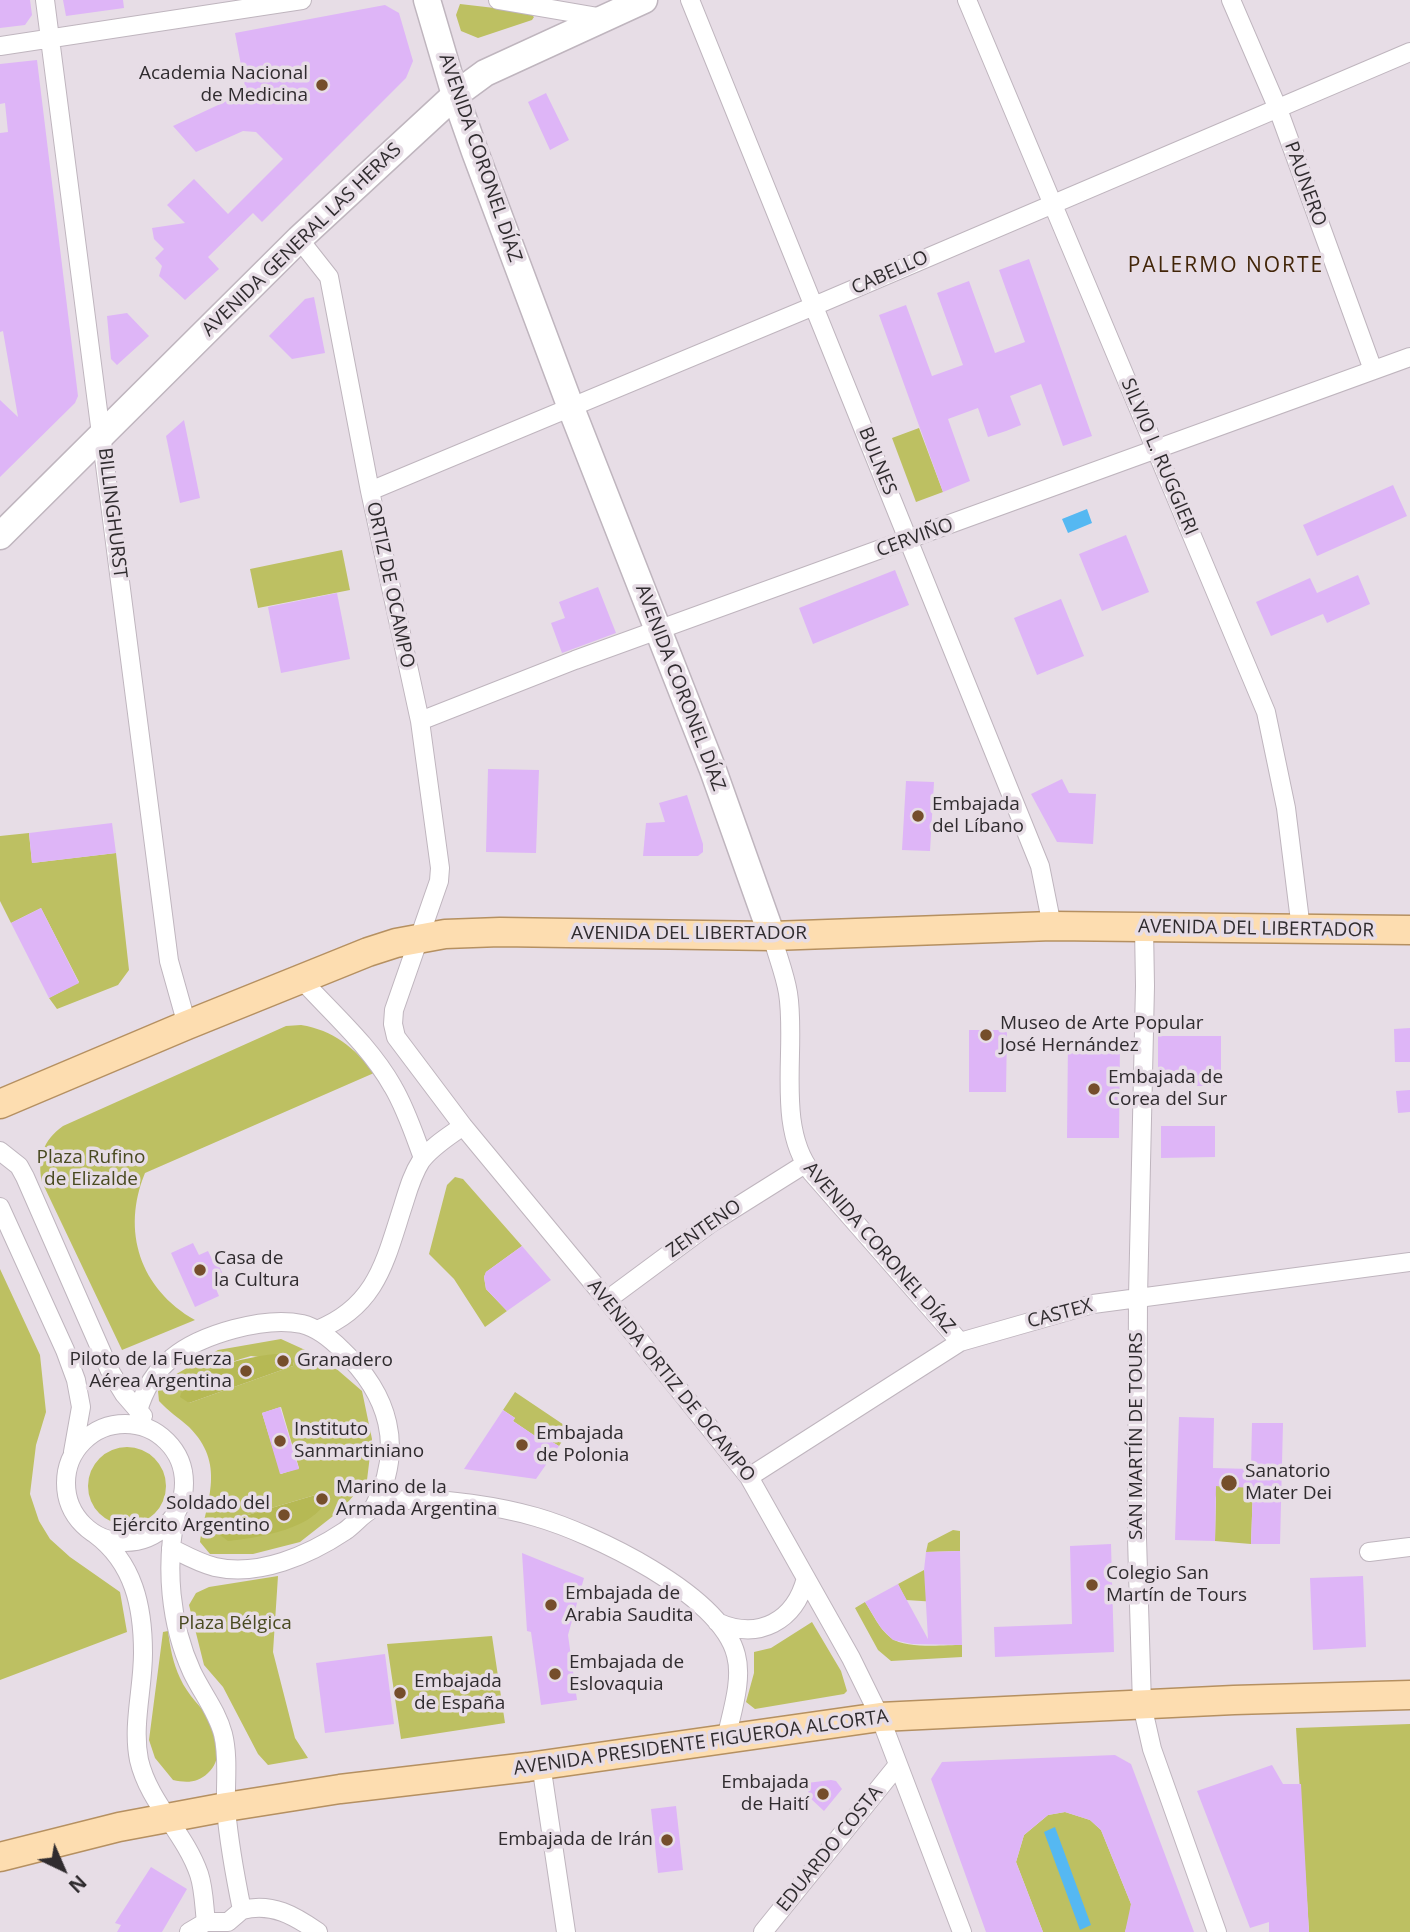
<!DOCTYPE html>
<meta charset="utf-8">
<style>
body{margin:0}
#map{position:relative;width:1410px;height:1932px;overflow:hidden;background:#e7dde6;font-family:"Open Sans",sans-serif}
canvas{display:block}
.north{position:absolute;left:28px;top:1834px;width:70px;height:70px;-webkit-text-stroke:5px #e7dde6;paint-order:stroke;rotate:136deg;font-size:19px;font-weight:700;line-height:28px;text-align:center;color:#302c2f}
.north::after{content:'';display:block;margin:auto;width:24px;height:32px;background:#302c2f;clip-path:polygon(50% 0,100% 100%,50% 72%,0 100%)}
</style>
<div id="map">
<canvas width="1410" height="1932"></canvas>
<div class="north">N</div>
</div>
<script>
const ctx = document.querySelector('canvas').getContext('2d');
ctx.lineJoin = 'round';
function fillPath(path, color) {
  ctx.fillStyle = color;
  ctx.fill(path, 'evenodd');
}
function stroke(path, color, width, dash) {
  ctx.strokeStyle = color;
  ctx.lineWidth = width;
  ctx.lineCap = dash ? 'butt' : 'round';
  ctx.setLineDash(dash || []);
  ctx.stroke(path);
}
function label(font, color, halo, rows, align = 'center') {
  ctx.font = font + ' "Open Sans",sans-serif';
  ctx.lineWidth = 7;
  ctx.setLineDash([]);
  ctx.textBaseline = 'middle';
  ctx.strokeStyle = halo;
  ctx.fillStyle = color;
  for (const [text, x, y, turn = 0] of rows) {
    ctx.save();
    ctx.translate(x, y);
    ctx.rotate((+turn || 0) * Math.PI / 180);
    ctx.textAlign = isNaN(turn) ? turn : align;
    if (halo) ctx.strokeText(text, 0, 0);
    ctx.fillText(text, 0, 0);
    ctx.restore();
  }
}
fillPath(new Path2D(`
 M 460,4 L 529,12 L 534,17 L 532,20 L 478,38 L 461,31 L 456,15 Z
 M 919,428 L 943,492 L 916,502 L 892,438 Z
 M 342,550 L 350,590 L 258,608 L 250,569 Z
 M 29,833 L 32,863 L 116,853 L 129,970 L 118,985 L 57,1009 L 49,998 L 79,982 L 41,908 L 11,923 L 0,901 L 0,836 Z
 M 301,1025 C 333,1030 355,1048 374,1073 L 145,1173 C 121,1231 140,1289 195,1320 L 122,1350 L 42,1182 C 37,1159 43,1140 63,1126 L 286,1026 Z
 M 455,1177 L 463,1179 L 522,1246 L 486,1272 L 484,1277 L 486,1289 L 507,1311 L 485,1327 L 454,1279 L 429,1254 L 447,1185 Z
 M 0,1269 L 40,1355 L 46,1412 L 36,1445 L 30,1494 L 39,1521 L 50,1539 L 70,1557 L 120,1592 L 127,1632 L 0,1680 Z
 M 281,1339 L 325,1359 L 362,1391 L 372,1439 L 367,1480 L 342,1509 L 300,1542 L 253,1554 L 210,1554 L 200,1542 C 207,1499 226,1464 189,1427 C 179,1418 168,1411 159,1401 L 158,1391 L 166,1380 L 218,1350 ZM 251,1356 L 294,1361 L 293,1366 L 189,1403 L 182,1391 C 204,1374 225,1363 251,1356 ZM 281,1407 L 299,1468 L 281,1474 L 262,1413 ZM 322,1493 L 328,1495 L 224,1522 Z
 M 515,1392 L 570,1429 L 559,1446 L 544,1437 L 541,1440 L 513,1421 L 515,1418 L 503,1410 Z
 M88 1486a39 39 0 1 1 78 0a39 39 0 1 1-78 0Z
 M 1213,1486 L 1253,1487 L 1251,1544 L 1215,1541 L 1216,1498 Z
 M 953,1530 L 960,1531 L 960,1551 L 926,1552 L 928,1543 Z
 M 924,1570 L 937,1602 L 906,1600 L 898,1584 Z
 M 278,1576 L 273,1652 L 295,1738 L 308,1758 L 268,1765 L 258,1754 L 223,1687 L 204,1665 L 189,1605 L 196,1593 L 209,1587 Z
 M 865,1602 C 873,1614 879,1629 891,1638 C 906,1649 943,1645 962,1645 L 962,1657 L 891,1661 L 878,1650 L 855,1608 Z
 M 812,1622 L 841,1671 L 847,1691 L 844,1694 L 755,1709 L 746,1702 L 754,1673 L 754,1652 L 771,1648 Z
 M 168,1631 C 170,1647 173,1663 180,1678 C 188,1696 202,1707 212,1722 C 222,1736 221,1762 208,1773 C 198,1783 186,1783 173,1780 L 155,1758 L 149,1740 L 163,1632 Z
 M 492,1636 L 505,1723 L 401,1739 L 387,1644 Z
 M 1410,1724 L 1410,1932 L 1309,1932 L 1296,1728 Z
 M 1065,1812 L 1090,1820 L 1101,1830 L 1131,1904 L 1130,1916 L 1125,1932 L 1043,1932 L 1016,1862 L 1024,1835 L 1048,1815 Z`), '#bdc062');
fillPath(new Path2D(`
 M 276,1354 L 289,1356 L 294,1361 L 293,1366 L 189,1403 L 180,1397 C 188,1369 251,1356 276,1354 Z
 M 322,1493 L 329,1495 C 318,1529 258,1538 228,1541 L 220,1535 L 220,1531 L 224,1522 Z`), '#b6b954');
fillPath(new Path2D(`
 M 1087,509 L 1092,523 L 1068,533 L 1062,519 Z
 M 1055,1827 L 1091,1925 L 1080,1930 L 1044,1832 Z`), '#55b8f2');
fillPath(new Path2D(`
 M 0,0 L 30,0 L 32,15 L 25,25 L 0,28 Z
 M 63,0 L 123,0 L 124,8 L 66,16 Z
 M 385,5 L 399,13 L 413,61 L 406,78 L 262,222 L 253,213 L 208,257 L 219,269 L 185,300 L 159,276 L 162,266 L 155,258 L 164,249 L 154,239 L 152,228 L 185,223 L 167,205 L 194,179 L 228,214 L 283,159 L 256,132 L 243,131 L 196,152 L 173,126 L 246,92 L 235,33 Z
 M 37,60 L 78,396 L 75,403 L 0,477 L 0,400 L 18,417 L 3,331 L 0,332 L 0,133 L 8,132 L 5,103 L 0,104 L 0,64 Z
 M 546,93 L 569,140 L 550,150 L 528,102 Z
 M 1029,259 L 1092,436 L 1063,446 L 1041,384 L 1010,396 L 1021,425 L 1006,431 L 988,437 L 978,408 L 948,419 L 970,481 L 943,492 L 879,315 L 906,305 L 932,376 L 963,365 L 937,293 L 969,281 L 995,353 L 1025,342 L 999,270 Z
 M 314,297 L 325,353 L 292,359 L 269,336 L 305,299 Z
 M 127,313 L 149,336 L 117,365 L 111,359 L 107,316 Z
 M 184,420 L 200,498 L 180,503 L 166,436 Z
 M 1393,485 L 1407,516 L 1317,556 L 1303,525 Z
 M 1126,535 L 1149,592 L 1102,611 L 1079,554 Z
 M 895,570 L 909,605 L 813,644 L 799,608 Z
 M 1358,575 L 1370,604 L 1327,623 L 1323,614 L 1271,636 L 1256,602 L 1310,578 L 1317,593 Z
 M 598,587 L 616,633 L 562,653 L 551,623 L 565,618 L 559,602 Z
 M 337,593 L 350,659 L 281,673 L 268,607 Z
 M 1061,599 L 1084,656 L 1037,675 L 1014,618 Z
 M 488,769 L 539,770 L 536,853 L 486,852 Z
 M 1062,779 L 1069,793 L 1096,794 L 1093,844 L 1057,842 L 1031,794 Z
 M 906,781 L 934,782 L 930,851 L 902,850 Z
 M 687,795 L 703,844 L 703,852 L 698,856 L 643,856 L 646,823 L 665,822 L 659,803 Z
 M 112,823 L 116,853 L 32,863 L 29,833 Z
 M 41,908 L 79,983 L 49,998 L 11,923 Z
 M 1410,1028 L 1410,1062 L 1395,1062 L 1394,1029 Z
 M 969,1030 L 1007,1030 L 1006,1092 L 969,1092 Z
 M 1158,1036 L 1221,1036 L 1221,1086 L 1158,1086 Z
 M 1068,1040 L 1120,1040 L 1119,1138 L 1067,1138 Z
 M 1410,1090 L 1410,1112 L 1398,1113 L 1396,1091 Z
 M 1161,1126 L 1215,1126 L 1215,1157 L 1161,1158 Z
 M 193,1243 L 199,1255 L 208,1251 L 213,1261 L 216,1259 L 225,1279 L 214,1284 L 219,1296 L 195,1307 L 171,1253 Z
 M 522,1246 L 551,1280 L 507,1311 L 486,1289 L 484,1277 L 486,1272 Z
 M 280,1407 L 299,1469 L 280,1474 L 262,1413 Z
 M 503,1410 L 515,1418 L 513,1421 L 541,1440 L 543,1437 L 559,1446 L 536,1479 L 464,1469 Z
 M 1179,1417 L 1214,1418 L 1213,1468 L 1251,1469 L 1252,1423 L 1283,1423 L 1280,1544 L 1251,1544 L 1253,1488 L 1216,1486 L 1215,1541 L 1175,1540 Z
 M 1111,1544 L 1114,1652 L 995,1657 L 994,1627 L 1072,1624 L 1070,1546 Z
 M 960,1551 L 962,1645 L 912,1644 L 893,1640 L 881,1628 L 865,1602 L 898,1584 L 928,1639 L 924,1570 L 926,1552 Z
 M 522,1553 L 584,1578 L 568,1635 L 577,1700 L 541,1705 L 531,1632 L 527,1631 Z
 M 1363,1576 L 1366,1647 L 1313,1650 L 1310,1578 Z
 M 385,1654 L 394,1724 L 325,1733 L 316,1663 Z
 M 1115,1755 L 1131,1764 L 1194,1932 L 1125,1932 L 1131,1904 L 1101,1830 L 1090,1820 L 1065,1812 L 1048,1815 L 1024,1835 L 1016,1862 L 1043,1932 L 986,1932 L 931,1779 L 942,1762 Z
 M 1272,1765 L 1283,1784 L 1301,1784 L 1309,1932 L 1269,1932 L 1269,1922 L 1250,1928 L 1197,1791 Z
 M 831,1780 L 836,1781 L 842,1789 L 824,1811 L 809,1797 L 807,1783 Z
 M 676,1806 L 683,1870 L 658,1873 L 651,1809 Z
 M 151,1867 L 187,1889 L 162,1932 L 117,1932 L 121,1925 L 115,1923 Z`), '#deb5f7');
const street = new Path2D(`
 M 45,0 L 169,961 L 187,1025
 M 498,0 L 604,18
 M 690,0 L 1040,866 L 1052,926
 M 967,0 L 1266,712 L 1286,808 L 1301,929
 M 1231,0 L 1278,109 L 1373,370
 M 0,46 L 302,0
 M 299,239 L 329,277 L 370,491 L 420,721 L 440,868 L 439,881 L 394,1010 L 393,1024 L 396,1037 L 463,1126 L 607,1300 L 749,1477 L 851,1658 L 880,1717 L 962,1932
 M 370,491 L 814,306 L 1410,52
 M 420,721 L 575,660 L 1410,357
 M 1144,927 L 1145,986 L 1138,1297 L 1137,1538 L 1142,1705 L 1152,1749 L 1217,1932
 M 772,936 C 777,955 785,974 788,993 C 797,1048 775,1127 812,1173 L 960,1342
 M 300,978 C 332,1013 370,1046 393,1087 C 406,1109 414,1134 423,1158
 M 0,1151 L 19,1166 L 25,1177 L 110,1371 L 124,1394 L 143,1416
 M 0,1207 L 65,1350 L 76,1380 L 81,1407 L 73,1452
 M 607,1300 L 711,1223 L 805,1164
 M 317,1330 C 377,1306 385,1261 403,1206 C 408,1190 412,1175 421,1161 C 431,1147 449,1136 463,1126
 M 138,1411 C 144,1390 154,1372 172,1358 C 201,1334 265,1316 302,1324 C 318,1328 331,1339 342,1350 C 389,1394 405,1448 374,1507
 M66 1483a59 59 0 1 1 118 0a59 59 0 1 1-118 0Z
 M 749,1477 L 960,1342 L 1093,1304 L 1410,1262
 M 176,1514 C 165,1566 170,1624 192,1672 C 202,1693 217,1711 223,1734 C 229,1758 225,1785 226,1809 C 229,1843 235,1876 242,1910
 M 95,1534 C 134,1563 143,1607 143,1653 C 143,1689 132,1725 139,1760 C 149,1803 185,1833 199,1874 C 204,1889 204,1906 206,1922
 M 171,1548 C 185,1555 199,1563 215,1567 C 259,1577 309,1555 345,1531 C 355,1524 363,1513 374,1508 C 381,1503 396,1501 405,1500 C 440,1497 502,1507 536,1517 C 592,1533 721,1594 736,1655 C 743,1681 731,1714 726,1739
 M 1369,1552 L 1410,1547
 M 717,1622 C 759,1641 795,1621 806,1578
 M 541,1764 L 566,1932
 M 242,1910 C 272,1902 295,1916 318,1932
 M 206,1922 L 228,1922 L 242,1910
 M 189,1932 L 206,1922
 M 763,1932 L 897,1766`);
const secondary = new Path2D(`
 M 427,0 L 455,95 L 475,152 L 571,408 L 713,770 L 772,936
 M 0,536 L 299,239 L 455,95 L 485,73 L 644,0`);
const primary = new Path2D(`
 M 0,1104 L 187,1025 L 368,952 L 396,943 L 445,934 L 500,932 L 772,936 L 1052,926 L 1410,930
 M 0,1857 L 119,1827 L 226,1807 L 340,1789 L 528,1767 L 880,1717 L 1234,1700 L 1410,1695`);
stroke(street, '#bfb5be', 20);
stroke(secondary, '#bfb5be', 29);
stroke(primary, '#b59061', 31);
stroke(street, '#fff', 18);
stroke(secondary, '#fff', 26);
stroke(primary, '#fdddb0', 28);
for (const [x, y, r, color] of [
 [322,85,7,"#754e2b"],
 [918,816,7,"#754e2b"],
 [986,1035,7,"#754e2b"],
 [1094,1089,7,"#754e2b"],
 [200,1270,7,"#754e2b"],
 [283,1361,7,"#754e2b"],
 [246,1371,7,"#754e2b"],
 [280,1441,7,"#754e2b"],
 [522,1445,7,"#754e2b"],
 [1229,1483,9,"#754e2b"],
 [322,1499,7,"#754e2b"],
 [284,1515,7,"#754e2b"],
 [1092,1585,7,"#754e2b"],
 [551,1605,7,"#754e2b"],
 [555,1674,7,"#754e2b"],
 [400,1693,7,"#754e2b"],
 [823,1794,7,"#754e2b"],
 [667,1840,7,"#754e2b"]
]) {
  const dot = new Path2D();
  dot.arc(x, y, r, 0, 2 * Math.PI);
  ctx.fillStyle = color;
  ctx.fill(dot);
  stroke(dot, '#e7dde6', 2.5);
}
label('19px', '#302c2f', '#e7dde6', [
 ["Academia Nacional",308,74,"right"],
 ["de Medicina",308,96,"right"],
 ["Embajada",932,805],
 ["del Líbano",932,827],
 ["Museo de Arte Popular",1000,1024],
 ["José Hernández",1000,1046],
 ["Embajada de",1108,1078],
 ["Corea del Sur",1108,1100],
 ["Casa de",214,1259],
 ["la Cultura",214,1281],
 ["Piloto de la Fuerza",232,1360,"right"],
 ["Aérea Argentina",232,1382,"right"],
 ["Granadero",297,1361],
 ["Instituto",294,1430],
 ["Sanmartiniano",294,1452],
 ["Embajada",536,1434],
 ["de Polonia",536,1456],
 ["Sanatorio",1245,1472],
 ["Mater Dei",1245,1494],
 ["Marino de la",336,1488],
 ["Armada Argentina",336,1510],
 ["Soldado del",270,1504,"right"],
 ["Ejército Argentino",270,1526,"right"],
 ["Colegio San",1106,1574],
 ["Martín de Tours",1106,1596],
 ["Embajada de",565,1594],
 ["Arabia Saudita",565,1616],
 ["Embajada de",569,1663],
 ["Eslovaquia",569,1685],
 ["Embajada",414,1682],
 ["de España",414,1704],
 ["Embajada",809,1783,"right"],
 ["de Haití",809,1805,"right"],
 ["Embajada de Irán",653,1840,"right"]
], 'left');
label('19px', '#302c2f', '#e7dde6', [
 ["AVENIDA CORONEL DÍAZ",480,158,71],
 ["PAUNERO",1305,184,70],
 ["AVENIDA GENERAL LAS HERAS",302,240,-44],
 ["CABELLO",890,273,-24],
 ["SILVIO L. RUGGIERI",1159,457,67],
 ["BULNES",877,461,68],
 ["BILLINGHURST",112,513,83],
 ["CERVIÑO",915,538,-20],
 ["ORTIZ DE OCAMPO",390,585,78],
 ["AVENIDA CORONEL DÍAZ",680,688,69],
 ["AVENIDA DEL LIBERTADOR",1256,929,1],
 ["AVENIDA DEL LIBERTADOR",689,934],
 ["ZENTENO",704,1229,-35],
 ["AVENIDA CORONEL DÍAZ",879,1248,49],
 ["CASTEX",1060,1314,-15],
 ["AVENIDA ORTIZ DE OCAMPO",671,1381,51],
 ["SAN MARTÍN DE TOURS",1137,1436,-90],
 ["AVENIDA PRESIDENTE FIGUEROA ALCORTA",701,1743,-8],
 ["EDUARDO COSTA",830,1849,-51]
]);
label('19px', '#494a20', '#e7dde6', [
 ["Plaza Rufino",91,1158],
 ["de Elizalde",91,1180],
 ["Plaza Bélgica",235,1624]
]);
ctx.letterSpacing = '2px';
label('21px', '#422508', '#e7dde6', [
 ["PALERMO NORTE",1226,266]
]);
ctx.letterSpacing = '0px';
</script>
